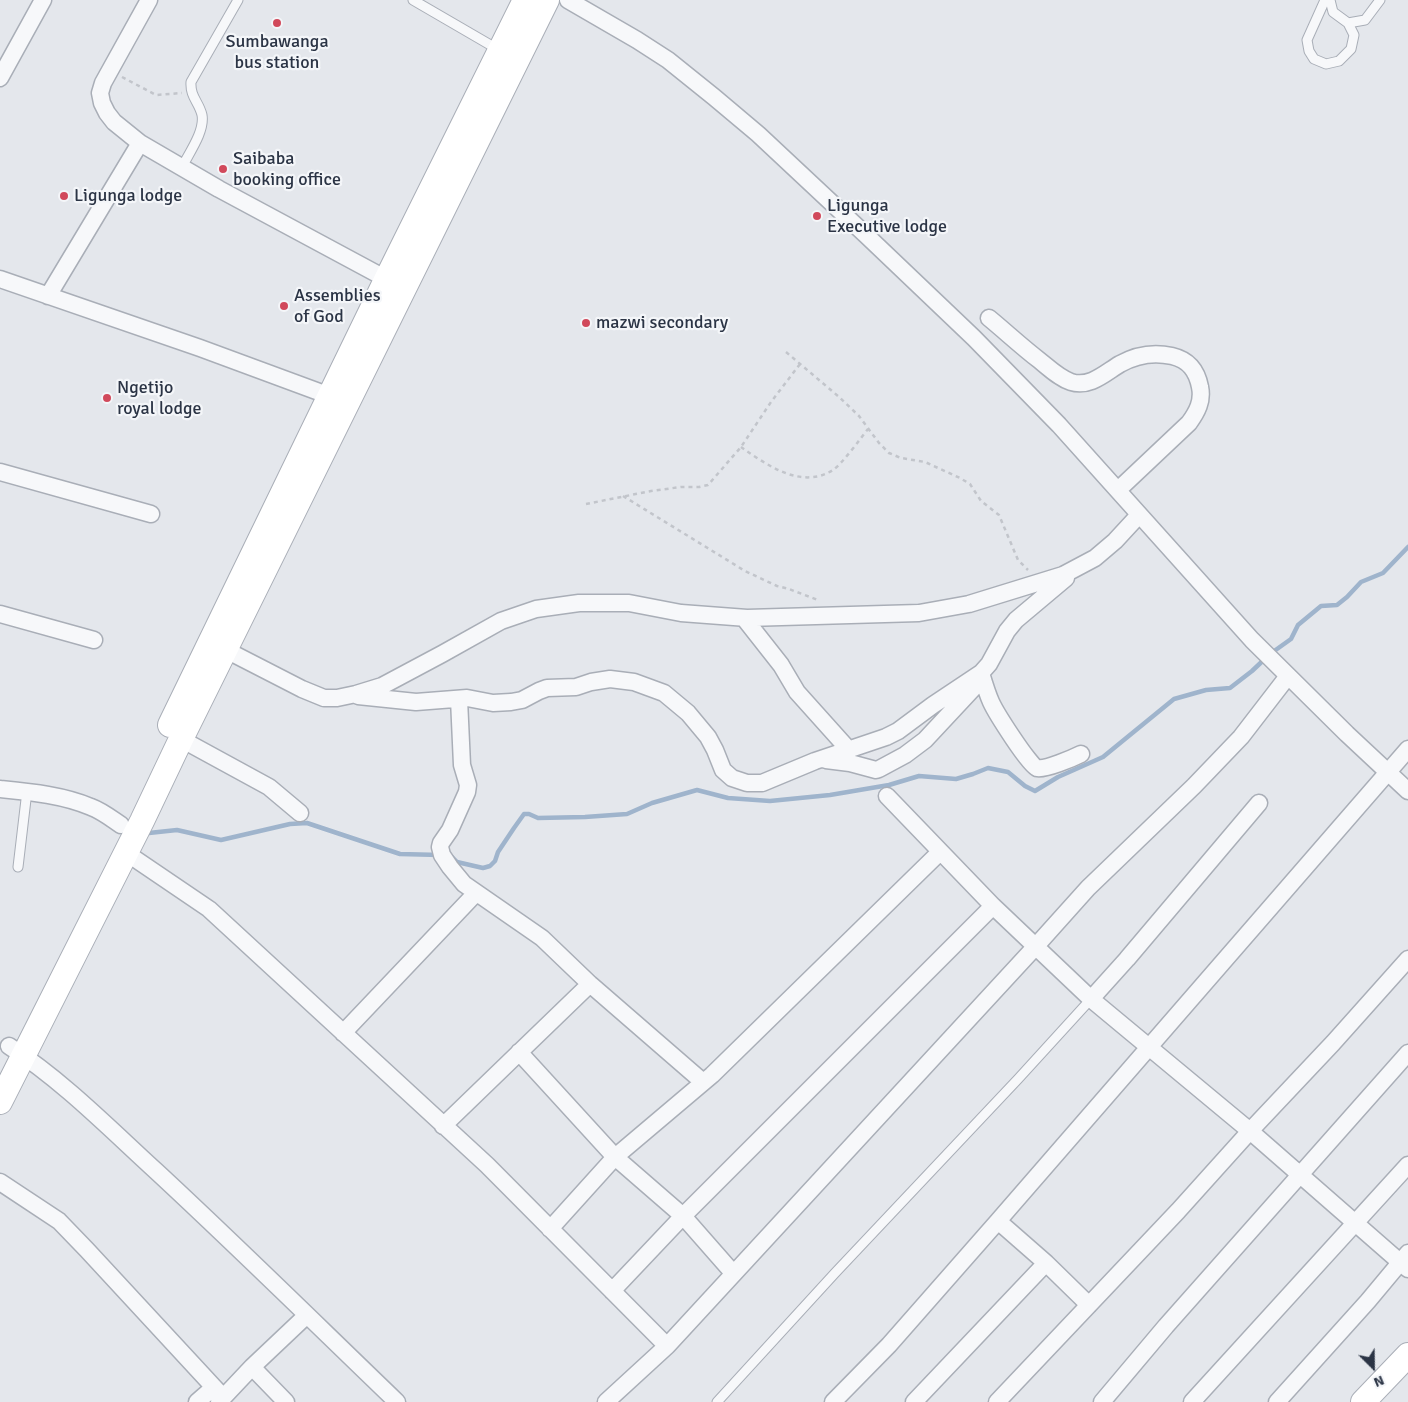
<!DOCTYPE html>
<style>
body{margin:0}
#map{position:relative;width:1408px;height:1402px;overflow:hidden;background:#e4e7ec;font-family:Signika,sans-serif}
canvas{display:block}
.north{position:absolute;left:1348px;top:1342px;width:50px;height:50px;-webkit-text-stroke:4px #f4f6f9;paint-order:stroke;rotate:157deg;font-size:14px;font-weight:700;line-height:20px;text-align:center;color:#2b3445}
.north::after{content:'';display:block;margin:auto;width:18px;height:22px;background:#2b3445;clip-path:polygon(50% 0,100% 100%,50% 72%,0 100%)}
</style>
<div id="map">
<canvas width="1408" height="1402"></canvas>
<div class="north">N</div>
</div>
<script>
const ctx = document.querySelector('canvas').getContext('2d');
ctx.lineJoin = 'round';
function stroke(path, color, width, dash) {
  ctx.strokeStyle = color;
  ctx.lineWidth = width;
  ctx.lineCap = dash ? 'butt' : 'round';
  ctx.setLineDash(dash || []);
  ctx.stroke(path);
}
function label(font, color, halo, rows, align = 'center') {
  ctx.font = font + ' Signika,sans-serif';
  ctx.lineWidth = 4.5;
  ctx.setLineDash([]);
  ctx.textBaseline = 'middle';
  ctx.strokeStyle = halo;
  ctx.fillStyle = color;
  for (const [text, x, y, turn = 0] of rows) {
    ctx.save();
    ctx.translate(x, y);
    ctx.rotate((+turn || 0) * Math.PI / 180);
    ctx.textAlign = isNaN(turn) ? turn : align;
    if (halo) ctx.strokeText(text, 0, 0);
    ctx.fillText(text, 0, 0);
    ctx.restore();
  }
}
stroke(new Path2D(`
 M 149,833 L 177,830 L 221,840 L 290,824 L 307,823 L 400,854 L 440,855
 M 452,857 L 457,862 L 483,868 L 490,866 L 495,861 L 498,852 L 514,828 L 524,814 L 529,814 L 538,818 L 585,817 L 627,814 L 652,803 L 697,790 L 728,798 L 770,801 L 830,795 L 889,785 L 919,776 L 956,779 L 973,774 L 988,768 L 1008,772 L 1025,786 L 1035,791 L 1058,777 L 1103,757 L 1174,699 L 1206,690 L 1230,688 L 1252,671 L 1270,654 L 1291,639 L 1298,625 L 1321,606 L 1337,605 L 1347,597 L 1361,582 L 1383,573 L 1408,547`), '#9fb4cc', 4.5);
const lane = new Path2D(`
 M 413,0 L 499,50
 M 1325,0 L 1307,40 L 1309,51 L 1314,59 L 1326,64 L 1339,61 L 1351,49 L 1354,35 L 1348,23
 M 1330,0 L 1333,12 L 1348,23 L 1365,20 L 1380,0
 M 182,167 C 189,153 205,131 202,115 C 199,102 190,97 191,82 L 238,0
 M 18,867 L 27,791
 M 717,1402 L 835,1273 L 1018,1079 L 1091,999`);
const street = new Path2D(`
 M 149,0 L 103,83 L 100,93 L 102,103 L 107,113 L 114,122 L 140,143 L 219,189 L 394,283
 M 568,0 L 637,40 L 668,60 L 714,97 L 758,134 L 867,236 L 974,338 L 1059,425 L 1252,640 L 1347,734 L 1408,791
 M 0,78 L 43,0
 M 0,279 L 200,348 L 330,396
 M 48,296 L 140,143
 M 989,318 C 1006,332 1022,347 1039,360 C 1049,368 1059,378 1071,382 C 1090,388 1105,373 1120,364 C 1136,355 1154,352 1172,356 C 1189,360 1197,371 1200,387 C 1203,401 1197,412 1189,423 L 1118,490
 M 0,472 L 151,514
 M 0,614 L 94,640
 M 744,618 L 781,665 L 797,692 L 849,750
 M 226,650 L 302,689 L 324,698 L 337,698 L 356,694 L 382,686 L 442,654 L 501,621 L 536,609 L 579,603 L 629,603 L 681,613 L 747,618 L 919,613 L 969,604 L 1063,575 L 1095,558 L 1115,541 L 1139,515
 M 981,673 C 984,683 987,693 991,702 C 996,713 1029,765 1037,768 C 1045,770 1073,758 1081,754
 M 358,696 L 416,702 L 467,698 L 493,703 L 511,702 L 522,700 L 539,691 L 547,688 L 576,687 L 591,682 L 610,679 L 634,682 L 664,693 L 688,713 L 708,737 L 715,750 L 723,770 L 732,778 L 747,783 L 762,783 L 815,761 L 886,737 L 898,731 L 933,705 L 981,673 L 989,664 L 1007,631 L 1016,620 L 1066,578
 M 459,699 L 462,765 L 468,785 L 467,792 L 450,830 L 441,843 L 440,847 L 442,855 L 450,867 L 464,884 L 542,938 L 590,984 L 703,1082
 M 181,739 L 269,787 L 300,813
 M 826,760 L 850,763 L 876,770 L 879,769 L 905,755 L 925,740 L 981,680
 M 0,789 C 30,792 63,795 91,807 C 102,811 112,819 121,825
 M 887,796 L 993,906 L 1091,999 L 1250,1131 L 1408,1269
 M 125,852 L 209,909 L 487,1165 L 667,1346
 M 1091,999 L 1127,959 L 1259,803
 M 343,1033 L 476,893
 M 9,1046 C 63,1081 109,1128 156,1171 C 238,1247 317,1325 397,1402
 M 519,1052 L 615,1157 L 683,1216 L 733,1273
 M 443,1126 L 590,984
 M 0,1182 L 59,1221 L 87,1250 L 223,1397
 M 998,1221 L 1046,1263 L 1089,1305
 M 550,1229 L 615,1157 L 712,1075 L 940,852
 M 612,1291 L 683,1216 L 993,906
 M 252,1367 L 286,1402
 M 197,1402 L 213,1388
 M 219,1402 L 252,1367 L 307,1315
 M 606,1402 L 667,1346 L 1036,946 L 1088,888 L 1194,786 L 1241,737 L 1288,676
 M 833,1402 L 889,1345 L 998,1221 L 1408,749
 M 914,1402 L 1046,1263
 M 997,1402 L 1178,1211 L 1250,1131 L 1333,1043 L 1408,959
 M 1102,1402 L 1166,1326 L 1408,1053
 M 1192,1402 L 1408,1165
 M 1277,1402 L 1368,1301 L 1408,1253`);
const secondary = new Path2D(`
 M 170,725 L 386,280 L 525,0
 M 0,1102 L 142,821 L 181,739 L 547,0
 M 1363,1402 L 1408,1355`);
stroke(lane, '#a9aeb7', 11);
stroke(street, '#a9aeb7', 19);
stroke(secondary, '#a9aeb7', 26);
stroke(new Path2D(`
 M 122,77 L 156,95 L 182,93
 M 786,352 L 838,396 L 859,416 L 879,443 L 889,453 L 901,458 L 925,462 L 960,478 L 970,484 L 981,501 L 999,515 L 1018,560 L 1028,570
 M 741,447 C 767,465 801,490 833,470 C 843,463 860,439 868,429
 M 623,496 L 745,571 L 777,586 L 789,589 L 818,600
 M 586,504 L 651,491 L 681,487 L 699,487 L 708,485 L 741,447 L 771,402 L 800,364`), '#c2c5cb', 2.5, [4, 4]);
stroke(lane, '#f7f8fa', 9);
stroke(street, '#f7f8fa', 16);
stroke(secondary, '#fff', 24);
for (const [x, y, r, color] of [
 [277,23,5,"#d1495b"],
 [223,169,5,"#d1495b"],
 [64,196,5,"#d1495b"],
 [817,216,5,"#d1495b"],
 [284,306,5,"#d1495b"],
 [586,323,5,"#d1495b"],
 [107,398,5,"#d1495b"]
]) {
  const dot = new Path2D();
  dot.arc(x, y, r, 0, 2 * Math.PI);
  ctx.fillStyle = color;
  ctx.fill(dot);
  stroke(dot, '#f4f6f9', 2);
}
label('18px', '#2b3445', '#f4f6f9', [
 ["Sumbawanga",277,42,"center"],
 ["bus station",277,63,"center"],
 ["Saibaba",233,159],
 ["booking office",233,180],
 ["Ligunga lodge",74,196],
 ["Ligunga",827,206],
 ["Executive lodge",827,227],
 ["Assemblies",294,296],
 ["of God",294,317],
 ["mazwi secondary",596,323],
 ["Ngetijo",117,388],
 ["royal lodge",117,409]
], 'left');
</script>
